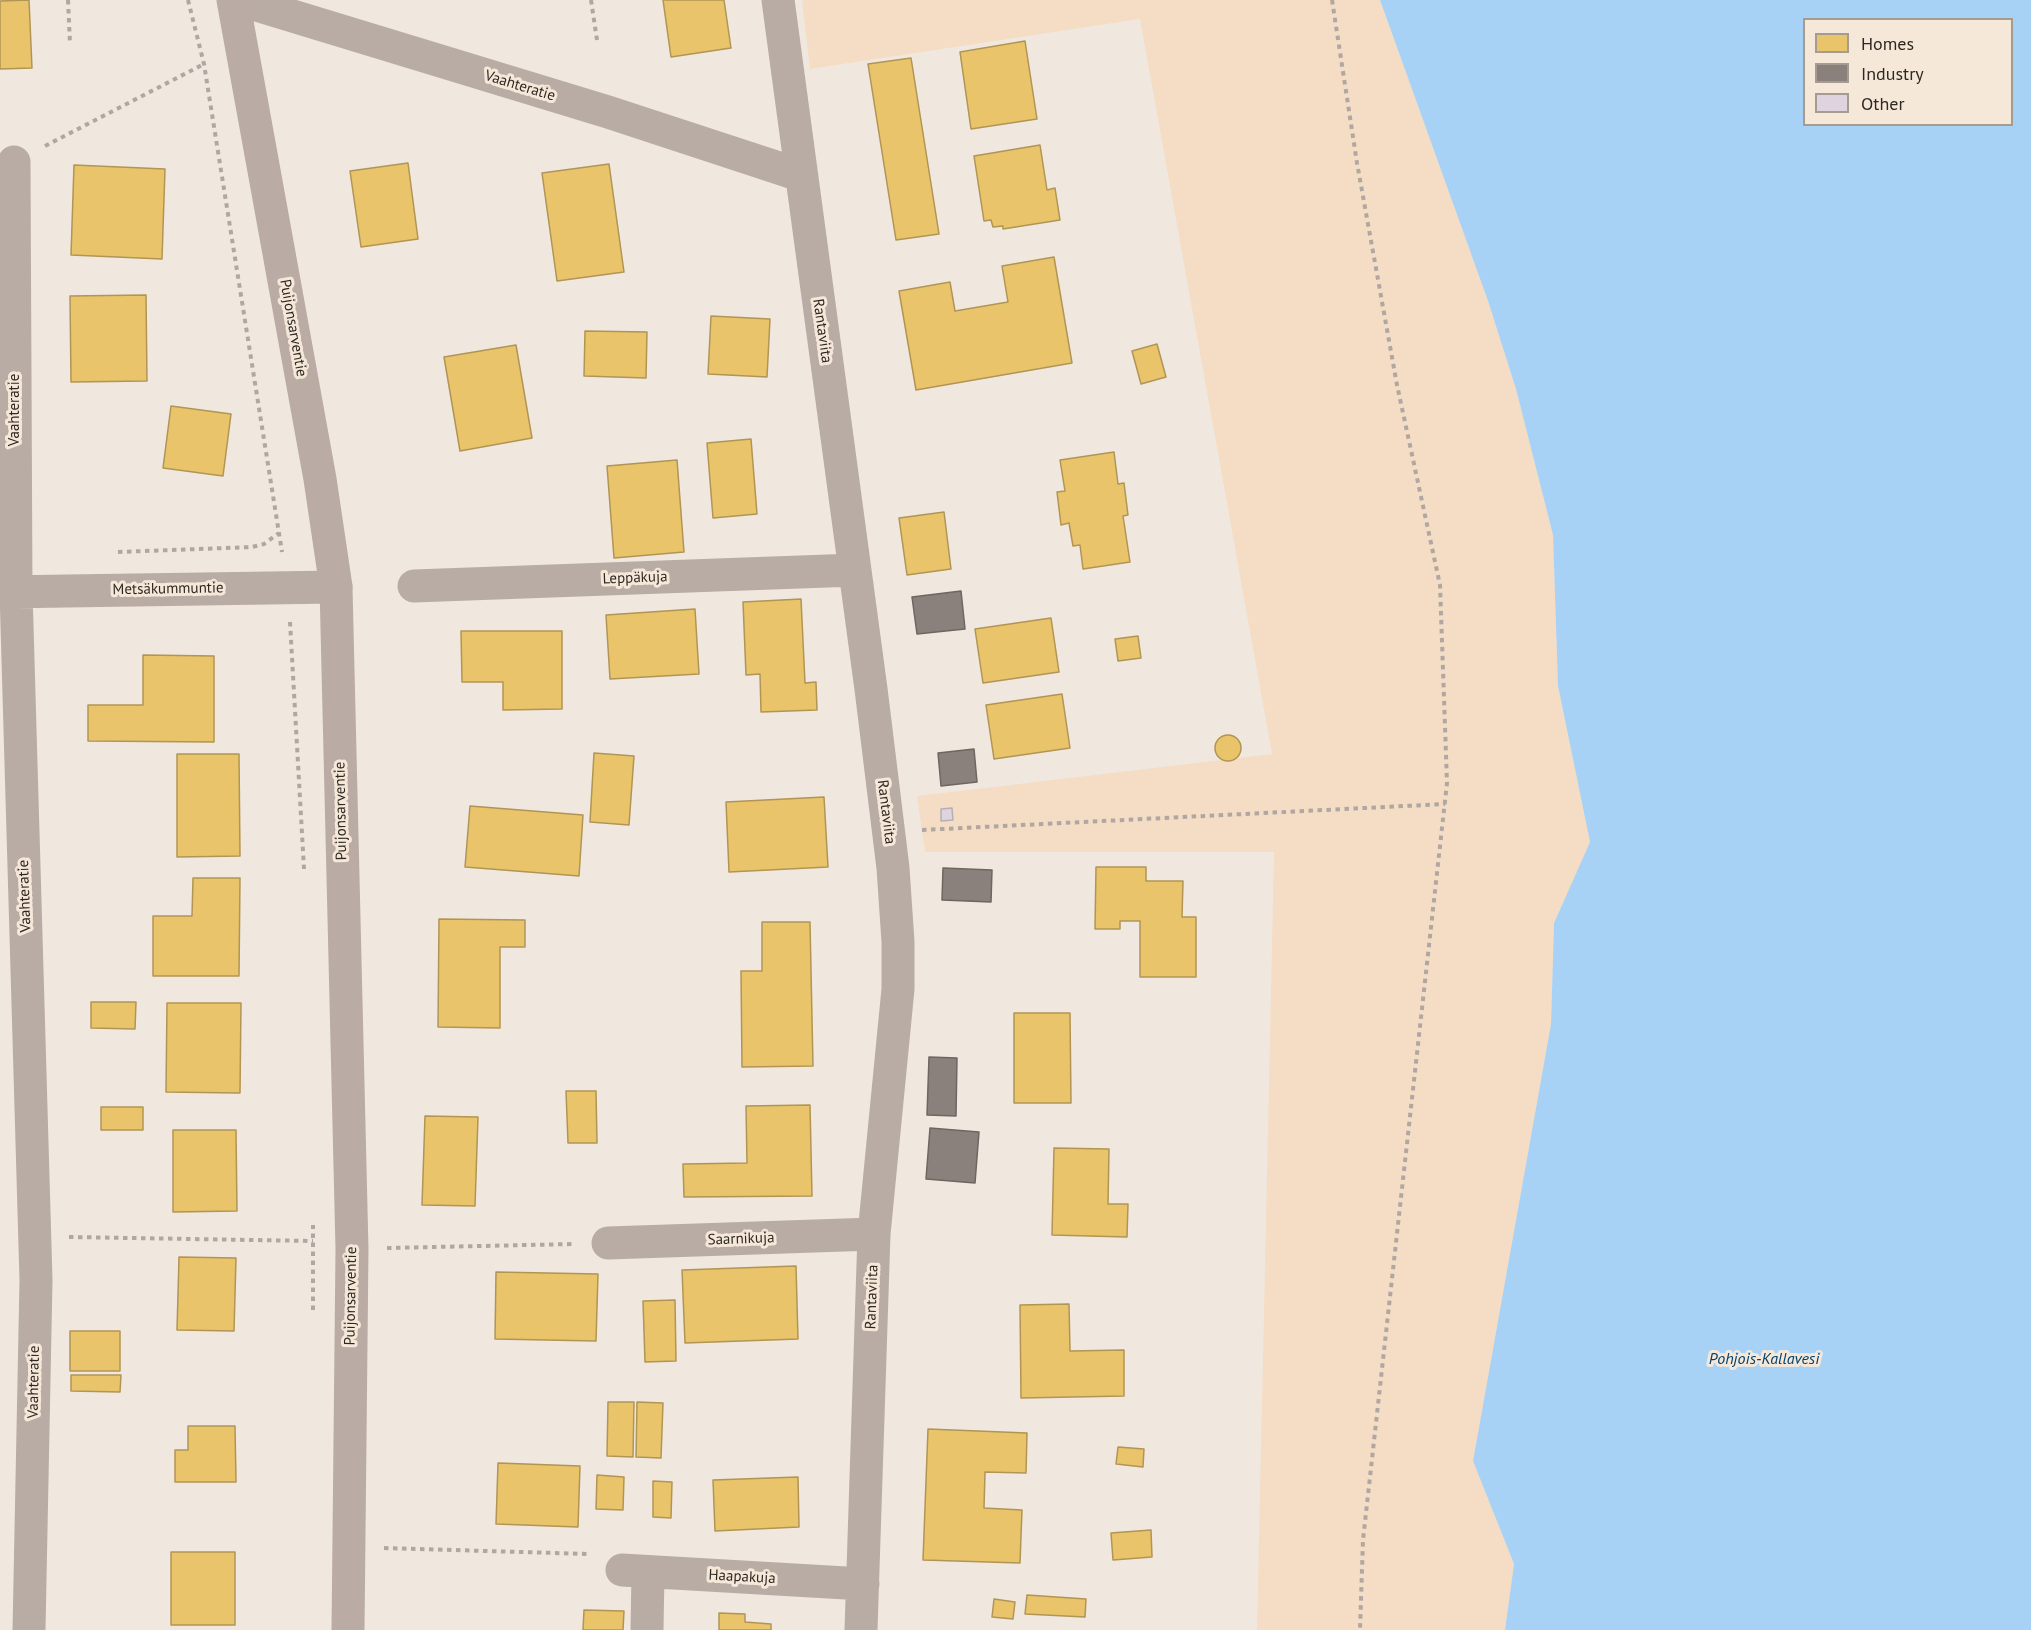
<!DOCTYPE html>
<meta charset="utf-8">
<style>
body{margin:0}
#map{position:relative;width:2031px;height:1630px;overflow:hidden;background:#f0e8df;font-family:"PT Sans",sans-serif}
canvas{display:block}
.legend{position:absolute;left:1803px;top:18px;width:210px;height:108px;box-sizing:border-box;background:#f6e8d9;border:2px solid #a69b90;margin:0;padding:8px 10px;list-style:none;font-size:18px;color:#2e2823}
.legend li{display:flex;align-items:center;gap:12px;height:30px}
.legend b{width:30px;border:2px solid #a69b90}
</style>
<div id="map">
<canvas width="2031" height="1630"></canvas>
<ul class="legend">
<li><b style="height:16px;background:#e9c46a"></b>Homes</li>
<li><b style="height:16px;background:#8a817c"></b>Industry</li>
<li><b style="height:16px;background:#ded3de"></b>Other</li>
</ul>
</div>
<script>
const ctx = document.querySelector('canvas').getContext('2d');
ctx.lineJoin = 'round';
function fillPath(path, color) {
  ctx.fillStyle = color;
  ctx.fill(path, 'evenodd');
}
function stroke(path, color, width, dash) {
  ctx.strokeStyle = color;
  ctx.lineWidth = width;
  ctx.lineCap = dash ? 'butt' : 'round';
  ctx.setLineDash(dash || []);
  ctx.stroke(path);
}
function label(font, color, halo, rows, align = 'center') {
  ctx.font = font + ' "PT Sans",sans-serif';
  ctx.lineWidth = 6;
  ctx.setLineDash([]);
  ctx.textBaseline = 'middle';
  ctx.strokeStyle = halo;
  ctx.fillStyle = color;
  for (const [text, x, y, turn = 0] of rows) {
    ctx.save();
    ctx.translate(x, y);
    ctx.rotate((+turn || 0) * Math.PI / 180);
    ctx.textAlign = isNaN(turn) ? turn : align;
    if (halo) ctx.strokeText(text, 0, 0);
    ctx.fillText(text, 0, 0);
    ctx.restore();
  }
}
fillPath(new Path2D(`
 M 802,0 L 1380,0 L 1488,301 L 1516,389 L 1553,535 L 1558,686 L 1590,842 L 1554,923 L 1551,1024 L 1473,1461 L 1514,1564 L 1505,1630 L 1257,1630 L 1274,852 L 925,852 L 917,796 L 1272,754 L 1140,19 L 810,69 Z`), '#f4ddc4');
fillPath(new Path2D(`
 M 1380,0 L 2031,0 L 2031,1630 L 1505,1630 L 1514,1564 L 1473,1461 L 1551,1024 L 1554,923 L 1590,842 L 1558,686 L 1553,535 L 1516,389 L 1488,301 ZM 1804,20 L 2012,20 L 2012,124 L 1804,124 Z`), '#a8d2f5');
const homes = new Path2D(`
 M 29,0 L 32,68 L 0,69 L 0,1 Z
 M 663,0 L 724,0 L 731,48 L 671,57 Z
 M 1025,41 L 1037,119 L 971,129 L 960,52 Z
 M 911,58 L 939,234 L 896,240 L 868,64 Z
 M 1040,145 L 1047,190 L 1055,188 L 1060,220 L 1003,229 L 1003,226 L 993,227 L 991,220 L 984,221 L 974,156 Z
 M 408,163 L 418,239 L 361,247 L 350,171 Z
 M 609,164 L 624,272 L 557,281 L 542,173 Z
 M 74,165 L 165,169 L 162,259 L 71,255 Z
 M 1054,257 L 1072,363 L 916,390 L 899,291 L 950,282 L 955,311 L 1008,302 L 1002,266 Z
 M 146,295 L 147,381 L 71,382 L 70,296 Z
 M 711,316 L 770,319 L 767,377 L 708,374 Z
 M 585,331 L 647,332 L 646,378 L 584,376 Z
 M 1157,344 L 1166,377 L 1141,384 L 1132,351 Z
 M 516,345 L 532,438 L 460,451 L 444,357 Z
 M 171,406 L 231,414 L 223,476 L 163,468 Z
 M 751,439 L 757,514 L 713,518 L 707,443 Z
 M 1114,452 L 1118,484 L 1124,483 L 1128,515 L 1123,516 L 1130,562 L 1083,569 L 1080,545 L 1073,546 L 1069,523 L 1061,525 L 1057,492 L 1065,491 L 1060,460 Z
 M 677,460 L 684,552 L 614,558 L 607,466 Z
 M 944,512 L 951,569 L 907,575 L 899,518 Z
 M 801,599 L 805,683 L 816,682 L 817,710 L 761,712 L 760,674 L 746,675 L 743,602 Z
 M 695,609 L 699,674 L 610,679 L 606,615 Z
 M 1051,618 L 1059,672 L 983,683 L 975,629 Z
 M 461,631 L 562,631 L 562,709 L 503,710 L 503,682 L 462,682 Z
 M 1138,636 L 1141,658 L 1118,661 L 1115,639 Z
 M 143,655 L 214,656 L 214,742 L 88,741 L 88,705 L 143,705 Z
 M 1062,694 L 1070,748 L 994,759 L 986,705 Z
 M1215 748a13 13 0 1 1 26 0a13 13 0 1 1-26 0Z
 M 594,753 L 634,756 L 629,825 L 590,822 Z
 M 177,754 L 239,754 L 240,856 L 177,857 Z
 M 824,797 L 828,867 L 729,872 L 726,802 Z
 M 470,806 L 583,815 L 579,876 L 465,867 Z
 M 1096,867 L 1146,867 L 1146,881 L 1183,881 L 1182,917 L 1196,917 L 1196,977 L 1140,977 L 1140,921 L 1120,921 L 1120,929 L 1095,929 Z
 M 193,878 L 240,878 L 239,976 L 153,976 L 153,916 L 192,916 Z
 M 439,919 L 525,920 L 525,947 L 500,947 L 500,1028 L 438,1027 Z
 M 762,922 L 810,922 L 813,1066 L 742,1067 L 741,971 L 762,971 Z
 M 91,1002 L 136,1002 L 135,1029 L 91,1028 Z
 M 167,1003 L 241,1003 L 240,1093 L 166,1092 Z
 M 1014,1013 L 1070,1013 L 1071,1103 L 1014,1103 Z
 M 566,1091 L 596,1091 L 597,1143 L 568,1143 Z
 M 810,1105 L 812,1196 L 684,1197 L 683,1164 L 747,1163 L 746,1106 Z
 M 101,1107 L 143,1107 L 143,1130 L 101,1130 Z
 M 425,1116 L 478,1117 L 475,1206 L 422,1205 Z
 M 173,1130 L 236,1130 L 237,1211 L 173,1212 Z
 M 1054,1148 L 1109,1149 L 1108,1204 L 1128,1204 L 1127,1237 L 1052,1235 Z
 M 179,1257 L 236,1258 L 234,1331 L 177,1330 Z
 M 796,1266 L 798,1339 L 685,1343 L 682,1270 Z
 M 496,1272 L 598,1274 L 596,1341 L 495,1339 Z
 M 675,1300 L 676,1361 L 645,1362 L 643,1301 Z
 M 1069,1304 L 1070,1351 L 1124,1350 L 1124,1396 L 1021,1398 L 1020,1305 Z
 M 70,1331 L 120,1331 L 120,1371 L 70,1371 Z
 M 71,1375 L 121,1375 L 120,1392 L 71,1391 Z
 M 608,1402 L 634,1402 L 633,1457 L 607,1456 Z
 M 637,1402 L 663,1403 L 661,1458 L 636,1457 Z
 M 188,1426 L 235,1426 L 236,1482 L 175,1482 L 175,1450 L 188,1450 Z
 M 928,1429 L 1027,1433 L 1026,1473 L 985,1472 L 984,1508 L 1022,1510 L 1020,1563 L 923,1560 Z
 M 1118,1447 L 1144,1449 L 1143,1467 L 1116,1464 Z
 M 498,1463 L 580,1466 L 578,1527 L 496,1524 Z
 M 597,1475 L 624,1477 L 623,1510 L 596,1509 Z
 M 798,1477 L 799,1527 L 715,1531 L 713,1480 Z
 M 653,1481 L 672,1482 L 671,1518 L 653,1517 Z
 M 1151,1530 L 1152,1557 L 1113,1560 L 1111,1533 Z
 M 171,1552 L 235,1552 L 235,1625 L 171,1625 Z
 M 1027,1595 L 1086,1599 L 1085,1617 L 1025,1614 Z
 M 994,1599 L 1015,1602 L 1013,1619 L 992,1617 Z
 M 584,1610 L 624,1611 L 623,1630 L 583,1630 Z
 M 719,1613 L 745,1614 L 745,1622 L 771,1624 L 771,1630 L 719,1630 Z`);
fillPath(homes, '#e9c46a');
stroke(homes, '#b19555', 1.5);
const industry = new Path2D(`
 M 961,591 L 965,629 L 917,634 L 912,597 Z
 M 974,749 L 977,782 L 941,786 L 938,753 Z
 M 943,868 L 992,870 L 991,902 L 942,900 Z
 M 929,1057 L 957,1058 L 956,1116 L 927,1115 Z
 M 930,1128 L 979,1132 L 975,1183 L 926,1179 Z`);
fillPath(industry, '#8a817c');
stroke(industry, '#6e6661', 1.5);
const building = new Path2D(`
 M 952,808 L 953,820 L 941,821 L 941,809 Z`);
fillPath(building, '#ded3de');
stroke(building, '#b6b0b0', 1.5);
stroke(new Path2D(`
 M 68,0 L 70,44
 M 188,0 L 204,64 L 282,552
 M 591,0 L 597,40
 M 1332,0 L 1357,163 L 1397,385 L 1440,585 L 1447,783 L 1363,1540 L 1360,1630
 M 45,146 L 204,64
 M 118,552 L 252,547 L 264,544 L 279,533
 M 290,622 L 304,869
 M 922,830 L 1445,804
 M 69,1237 L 313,1241
 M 387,1248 L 574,1244
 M 313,1310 L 313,1225
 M 384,1548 L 589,1554`), '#b1a7a2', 4, [4.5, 4.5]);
stroke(new Path2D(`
 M 240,0 L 608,112 L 800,175
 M 778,0 L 871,689 L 893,868 L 898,942 L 898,989 L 874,1234 L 861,1630
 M 14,162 L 16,591 L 36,1280 L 29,1630
 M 414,586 L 855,570
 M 0,592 L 336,587
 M 608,1243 L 874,1234
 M 622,1570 L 863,1584
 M 647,1630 L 648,1572`), '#b9aca5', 33);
stroke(new Path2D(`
 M 233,0 L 320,479 L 336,587 L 352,1249 L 348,1630`), '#baaca4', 33);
label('15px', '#2e2823', '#f6e8d9', [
 ["Vaahteratie",520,86,17],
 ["Puijonsarventie",293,328,80],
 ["Rantaviita",822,331,82],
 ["Vaahteratie",15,410,-90],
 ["Leppäkuja",635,578,-2],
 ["Metsäkummuntie",168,589,-1],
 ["Puijonsarventie",341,811,-91],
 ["Rantaviita",886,812,83],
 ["Vaahteratie",25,896,-92],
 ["Saarnikuja",741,1239,-2],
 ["Puijonsarventie",351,1296,-89],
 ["Rantaviita",872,1297,-88],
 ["Vaahteratie",34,1382,-89],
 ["Haapakuja",742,1577,3]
]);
label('italic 16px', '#00426d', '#f6e8d9', [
 ["Pohjois-Kallavesi",1764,1359]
]);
</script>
